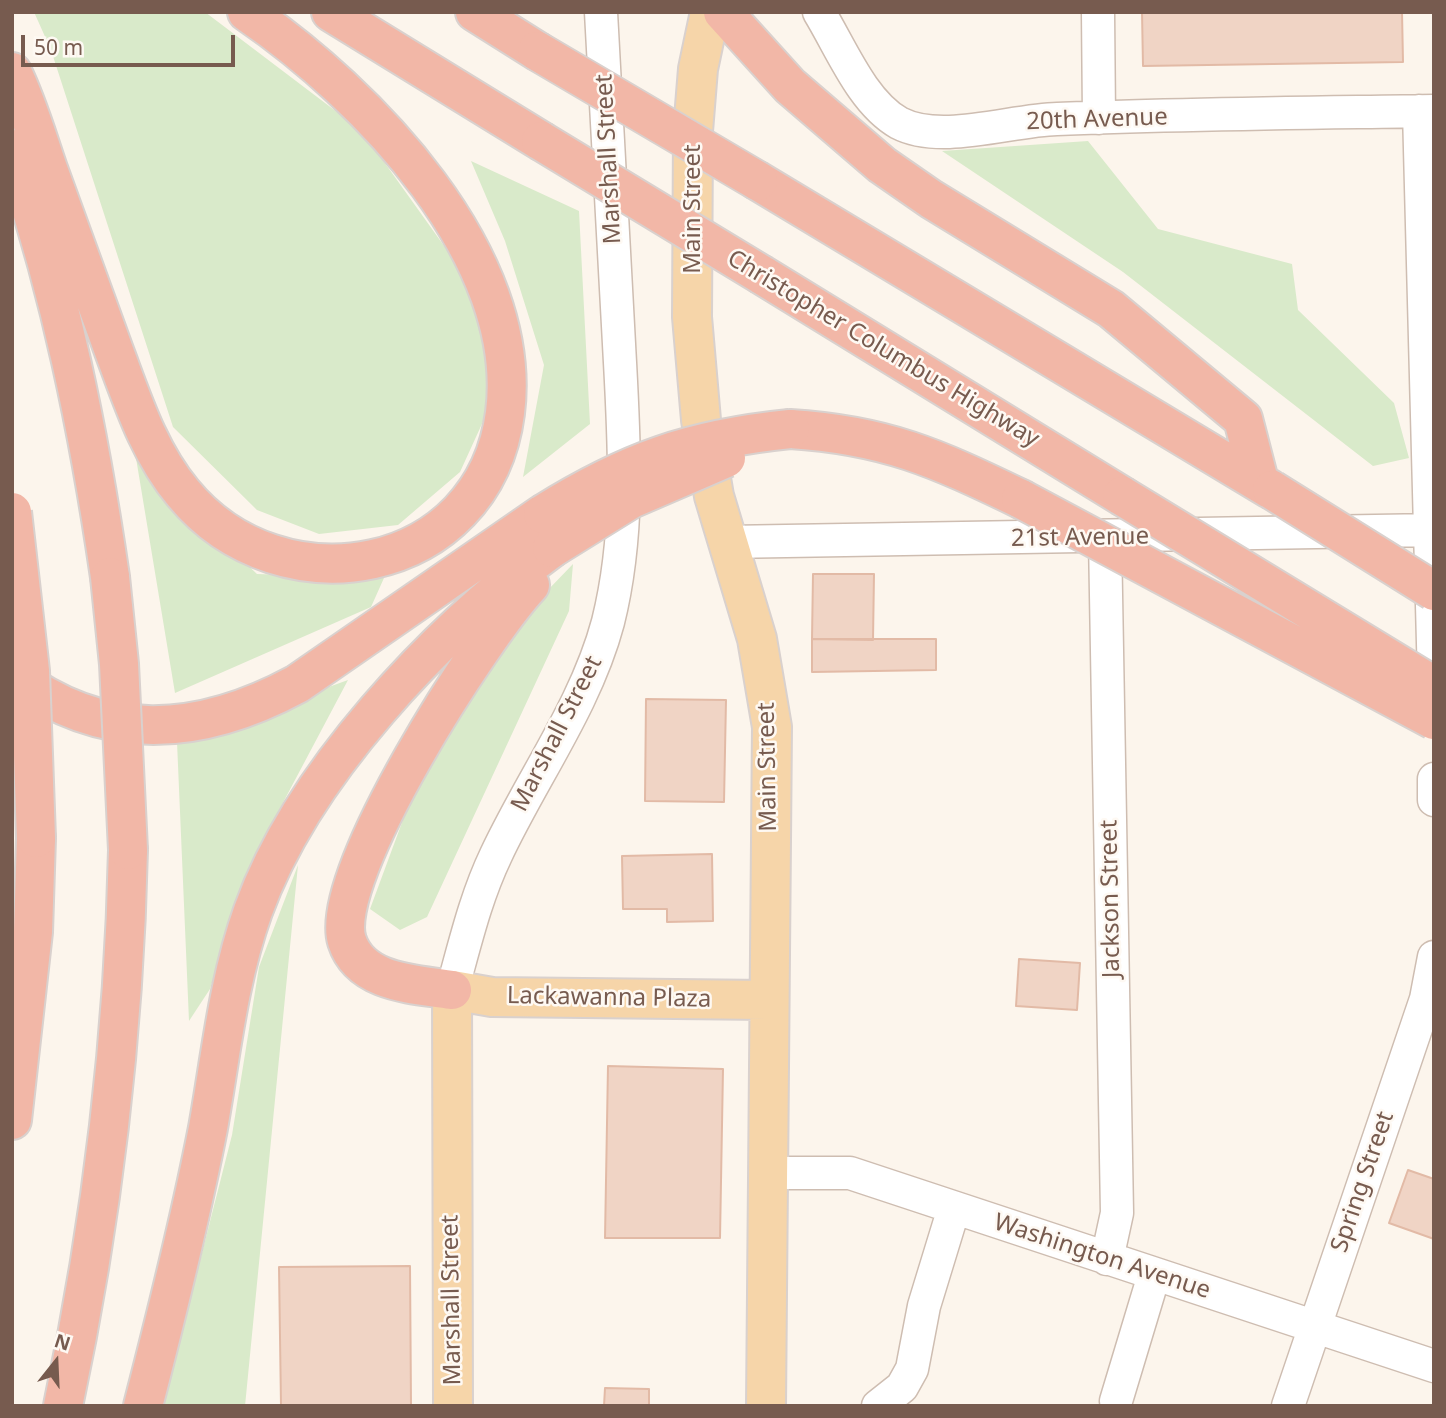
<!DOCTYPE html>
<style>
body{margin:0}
#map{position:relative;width:1446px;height:1418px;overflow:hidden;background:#fcf5ec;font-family:"Noto Sans",sans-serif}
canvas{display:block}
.frame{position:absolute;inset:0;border:14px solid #775b4f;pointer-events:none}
.north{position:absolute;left:21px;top:1327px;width:70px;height:70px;-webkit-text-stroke:5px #fef9f3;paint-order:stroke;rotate:18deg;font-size:19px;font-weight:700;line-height:28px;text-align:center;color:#775b4f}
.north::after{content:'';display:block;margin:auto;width:24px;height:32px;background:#775b4f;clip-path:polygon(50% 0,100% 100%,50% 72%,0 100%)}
.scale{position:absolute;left:21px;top:35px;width:214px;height:32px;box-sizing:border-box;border:4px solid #775b4f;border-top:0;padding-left:9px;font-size:21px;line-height:24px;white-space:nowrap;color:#775b4f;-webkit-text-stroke:5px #fef9f3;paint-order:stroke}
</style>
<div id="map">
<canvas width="1446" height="1418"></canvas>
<div class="frame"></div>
<div class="north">N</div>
<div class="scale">50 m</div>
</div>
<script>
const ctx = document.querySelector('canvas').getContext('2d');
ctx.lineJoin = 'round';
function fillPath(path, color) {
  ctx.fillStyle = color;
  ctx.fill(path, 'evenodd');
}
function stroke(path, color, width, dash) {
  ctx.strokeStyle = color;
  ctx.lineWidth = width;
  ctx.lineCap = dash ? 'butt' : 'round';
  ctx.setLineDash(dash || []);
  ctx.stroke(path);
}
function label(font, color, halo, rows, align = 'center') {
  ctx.font = font + ' "Noto Sans",sans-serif';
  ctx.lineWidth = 5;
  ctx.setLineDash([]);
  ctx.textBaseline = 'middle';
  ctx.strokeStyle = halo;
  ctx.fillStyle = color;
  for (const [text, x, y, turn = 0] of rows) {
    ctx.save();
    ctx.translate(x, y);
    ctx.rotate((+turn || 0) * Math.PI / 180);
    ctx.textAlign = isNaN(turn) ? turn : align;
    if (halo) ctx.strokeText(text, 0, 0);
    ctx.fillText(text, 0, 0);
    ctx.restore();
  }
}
fillPath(new Path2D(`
 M 34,12 L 205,12 L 362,131 L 472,285 L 497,391 L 460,472 L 398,525 L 319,534 L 257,510 L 173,427 L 51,50 Z
 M 1088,141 L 1158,229 L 1292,264 L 1298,310 L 1394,403 L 1409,458 L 1373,466 L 1123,272 L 942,151 Z
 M 471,161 L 579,211 L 590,424 L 523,477 L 544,365 L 505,241 Z
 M 136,458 L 257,574 L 384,578 L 371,607 L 175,693 Z
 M 573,564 L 569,611 L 427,917 L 400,930 L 370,909 L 407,809 L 491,649 Z
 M 348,680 L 251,863 L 210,989 L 189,1021 L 177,742 Z
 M 298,865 L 245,1406 L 163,1406 L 232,1135 L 259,967 Z`), '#d9eaca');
const building = new Path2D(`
 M 1142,12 L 1402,12 L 1403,62 L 1143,66 Z
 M 813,574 L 874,574 L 873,640 L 812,639 Z
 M 812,639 L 936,639 L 936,670 L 812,672 Z
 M 646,699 L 726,700 L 724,802 L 645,801 Z
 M 712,854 L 713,921 L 667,922 L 667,909 L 623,909 L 622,856 Z
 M 1019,959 L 1080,963 L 1077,1010 L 1016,1006 Z
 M 608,1066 L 723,1069 L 720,1238 L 605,1238 Z
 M 1408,1170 L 1434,1179 L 1434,1239 L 1389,1223 Z
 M 410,1266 L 411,1406 L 281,1406 L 279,1267 Z
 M 605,1388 L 649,1389 L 649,1406 L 604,1406 Z`);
fillPath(building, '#f0d4c5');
stroke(building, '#e2baa6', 2);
const minor = new Path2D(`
 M 819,12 C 841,48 862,102 899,123 C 941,145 1011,120 1057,119 C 1182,114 1308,113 1434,111
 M 1098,12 L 1099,118
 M 1419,111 L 1434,681
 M 1105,538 L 1117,1213 L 1107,1259
 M 727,542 L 1434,530
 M 1434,779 L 1434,800
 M 452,990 C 465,944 475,899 496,855 C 532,778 586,705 608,622 C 631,530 624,438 619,344 C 614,234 607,123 601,12
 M 767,1173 L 850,1173 L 1434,1366
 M 1116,1401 L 1154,1275
 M 878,1406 L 902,1387 L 912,1369 L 924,1306 L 954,1208
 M 1288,1406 L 1426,999 L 1434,957`);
const major = new Path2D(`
 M 710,12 L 698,69 L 693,131 L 692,317 L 701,420 L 714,496 L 757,639 L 772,727 L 766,1406
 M 453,1406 L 452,990 L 492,997 L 767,1000`);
const highway = new Path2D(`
 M 331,12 L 541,141
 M 475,12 L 537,51
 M 723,12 L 790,86 L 882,165 L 931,199 L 1111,309 L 1243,419 L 1259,481
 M 12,72 C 27,102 37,137 48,169 C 70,229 92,290 114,351 C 132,399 149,453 183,493 C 281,612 484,577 505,413 C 525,256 367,94 247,12
 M 12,149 C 60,289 89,432 110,577
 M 758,181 L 1270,489
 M 762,275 L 1122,496
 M 790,429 C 886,435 936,458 1021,499
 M 12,674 C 103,744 199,737 297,684 L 543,514
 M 452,990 C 416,984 361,984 347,941 C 326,877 483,635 530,585
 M 12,1120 L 33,932 L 36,838
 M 63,1406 C 102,1222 124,1038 128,850
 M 143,1406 C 167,1313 190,1221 208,1128 C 221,1055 228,981 253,911 C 302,774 436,633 552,548`);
stroke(minor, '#cebdb1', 35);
stroke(major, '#d9d1ce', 42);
stroke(highway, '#d9d1ce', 42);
stroke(minor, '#fff', 32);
stroke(major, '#f6d5a9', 38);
stroke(highway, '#f2b7a7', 38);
const highwayBridge = new Path2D(`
 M 537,51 L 758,181
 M 541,141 L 762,275
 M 1272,490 L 1434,591
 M 1122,496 L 1434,686
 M 1021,499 L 1434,720
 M 12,512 L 30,671 L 36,838
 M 543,514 C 628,461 691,439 790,429
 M 552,548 L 631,499 L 726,458
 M 110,577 L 119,664 L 128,850`);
stroke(highwayBridge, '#d9d1ce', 42, []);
stroke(highwayBridge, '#f2b7a7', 38);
label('24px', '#775b4f', '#fef9f3', [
 ["20th Avenue",1097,120,-2],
 ["Marshall Street",609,159,-93],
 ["Main Street",693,209,-90],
 ["Christopher Columbus Highway",883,349,31],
 ["21st Avenue",1080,538,-1],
 ["Marshall Street",557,734,-63],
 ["Main Street",768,767,-91],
 ["Jackson Street",1111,899,-91],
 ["Lackawanna Plaza",609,998,1],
 ["Spring Street",1363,1182,-71],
 ["Washington Avenue",1102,1257,18],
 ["Marshall Street",452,1300,-91]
]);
</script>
